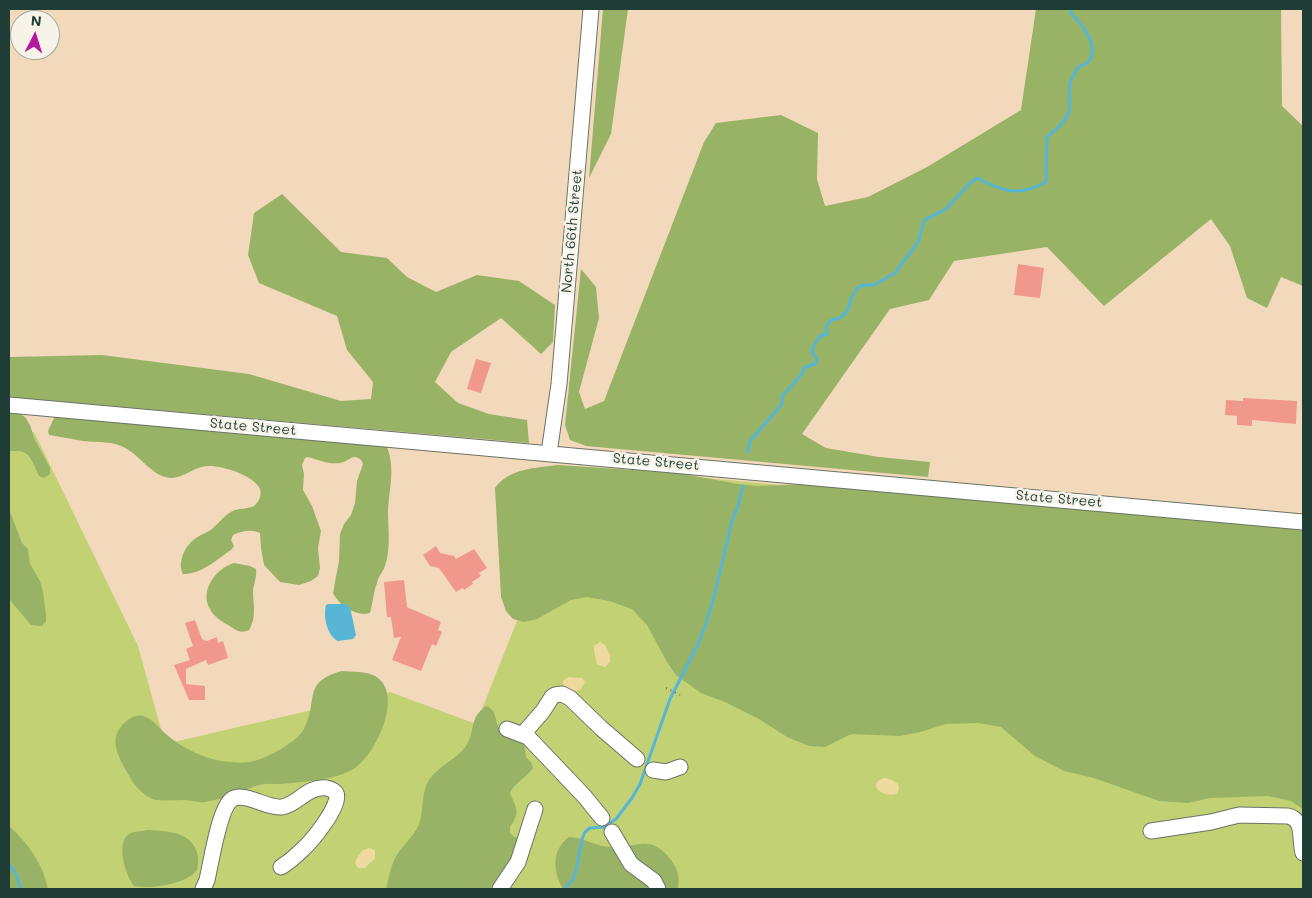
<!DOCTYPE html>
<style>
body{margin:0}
#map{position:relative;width:1312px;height:898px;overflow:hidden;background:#f3d9bc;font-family:Mali,sans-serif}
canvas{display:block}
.frame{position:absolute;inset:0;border:10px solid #1f3d34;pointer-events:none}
.north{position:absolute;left:10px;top:10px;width:50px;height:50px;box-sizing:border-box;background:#f7f3e8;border:1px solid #a1aaa0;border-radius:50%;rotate:5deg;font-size:14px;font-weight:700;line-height:20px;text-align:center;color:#1f3d34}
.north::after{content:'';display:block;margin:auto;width:18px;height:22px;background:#b5179e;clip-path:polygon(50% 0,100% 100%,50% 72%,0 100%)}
</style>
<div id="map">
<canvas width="1312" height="898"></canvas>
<div class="frame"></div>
<div class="north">N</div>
</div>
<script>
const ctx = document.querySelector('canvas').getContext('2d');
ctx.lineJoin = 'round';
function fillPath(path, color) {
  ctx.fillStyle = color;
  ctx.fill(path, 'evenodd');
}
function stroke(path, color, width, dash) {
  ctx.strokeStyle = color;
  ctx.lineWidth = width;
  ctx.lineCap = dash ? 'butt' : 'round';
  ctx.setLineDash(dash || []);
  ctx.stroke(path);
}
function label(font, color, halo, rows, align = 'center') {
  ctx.font = font + ' Mali,sans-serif';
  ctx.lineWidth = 5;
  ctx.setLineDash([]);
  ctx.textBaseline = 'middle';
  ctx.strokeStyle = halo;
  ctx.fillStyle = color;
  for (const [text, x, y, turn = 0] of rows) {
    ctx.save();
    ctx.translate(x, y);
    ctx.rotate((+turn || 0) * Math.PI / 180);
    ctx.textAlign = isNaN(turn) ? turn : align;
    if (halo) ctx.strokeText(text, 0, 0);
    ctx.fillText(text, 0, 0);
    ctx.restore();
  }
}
fillPath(new Path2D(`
 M 9,416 L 26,431 L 34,432 L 138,646 L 165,744 L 390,692 L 476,724 L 525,601 L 588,467 L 1303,534 L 1303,889 L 9,889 Z`), '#c1d173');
fillPath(new Path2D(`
 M 603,9 L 628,9 L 611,134 L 589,178 Z
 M 1036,9 L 1281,9 L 1282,106 L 1303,126 L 1303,286 L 1281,277 L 1267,308 L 1247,298 L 1230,246 L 1211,219 L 1104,306 L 1047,247 L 954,261 L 929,300 L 890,309 L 802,434 L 826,448 L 879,457 L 930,462 L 928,477 L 586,446 L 570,440 L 565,425 L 581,269 L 596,287 L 599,318 L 579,392 L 585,409 L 604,401 L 704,142 L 716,123 L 781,115 L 818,133 L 817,179 L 825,206 L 868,197 L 927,167 L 1021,110 Z
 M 282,194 L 341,252 L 387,258 L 407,277 L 436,292 L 477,275 L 519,281 L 555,305 L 553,342 L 541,354 L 501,318 L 451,352 L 435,382 L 458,403 L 489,414 L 527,420 L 529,443 L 9,397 L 9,357 L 102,355 L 249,374 L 341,401 L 371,399 L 373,382 L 347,350 L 337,316 L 259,283 L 248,255 L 254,213 Z
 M 9,410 L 19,413 L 25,417 L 30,425 L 34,438 L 50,468 L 50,474 L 44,478 L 39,476 C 34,466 31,451 18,451 C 15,451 12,451 9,451 Z
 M 55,416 L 386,445 C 396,466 389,489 388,511 C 388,528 391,549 385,566 C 383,572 378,577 377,583 C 373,593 373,603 370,613 C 356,617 339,605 333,593 L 339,561 L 340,534 L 344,524 L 351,515 L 355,503 L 357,481 L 363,464 C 362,461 361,459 358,458 C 353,455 349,460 344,462 C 333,466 318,460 308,457 L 305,458 L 302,465 L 304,474 L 303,490 L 312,506 L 321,531 L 318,548 L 320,568 L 318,576 L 311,581 L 299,585 L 280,582 L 264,565 L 261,548 L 260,533 C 251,529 242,531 233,535 L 231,540 L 234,546 L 232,549 C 218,559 200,575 183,574 C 177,562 185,545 196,538 C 201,534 207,533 212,529 C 219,523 226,513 235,510 C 241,508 248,509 254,506 C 259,502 262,495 260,489 C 254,475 221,465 207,466 C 194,467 183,478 171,478 C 153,477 141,457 127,449 C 113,440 99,443 83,441 C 72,439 61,437 49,435 L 48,431 Z
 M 558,465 L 678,473 L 738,484 L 758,486 L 804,484 L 1303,526 L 1303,809 L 1291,801 L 1268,796 L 1210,798 L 1188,803 L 1159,801 L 1094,778 L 1064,771 L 1035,756 L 1001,727 L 978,723 L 946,724 L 920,732 L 900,736 L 851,734 L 825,747 L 809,746 L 787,737 L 759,719 L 725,702 L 701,693 L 676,675 L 667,662 L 647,625 L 632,609 L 609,601 L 587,597 L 571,600 L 537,619 L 524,622 L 513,619 L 506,611 L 501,597 L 495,488 C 509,468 536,468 558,465 Z
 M 9,509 L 22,543 L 28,549 L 30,564 L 40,581 L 43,592 L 46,615 L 46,621 L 42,626 L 31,625 L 9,599 Z
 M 234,563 L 250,566 L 256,569 C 257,577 254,583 253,590 C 253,604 257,617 249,630 C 240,634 236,630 228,625 C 221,621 213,616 210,609 C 199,591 216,568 234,563 Z
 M 342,671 C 353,672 366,671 375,676 C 405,693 376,754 355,768 C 337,780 303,782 282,784 C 275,784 266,783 259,785 C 247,788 236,795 224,798 C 218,799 211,801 205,802 C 198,803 190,800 183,800 C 174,800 165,801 156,800 C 152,799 146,796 143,793 C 138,789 134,784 131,779 C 124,766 111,748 117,733 C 121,725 132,713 143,716 C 153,719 159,728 167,735 C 185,750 208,761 232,762 C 238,763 248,763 254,761 C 268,758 298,741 304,729 C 319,701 301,682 342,671 Z
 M 486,706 C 499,710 493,724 502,731 C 508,736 518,738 524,741 L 526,757 L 531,762 L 533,768 C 526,778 515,782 510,793 C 516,808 521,812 510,827 L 510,833 L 514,837 L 521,838 L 498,889 L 386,889 C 389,877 391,864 398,853 C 406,842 416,834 420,821 C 424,807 421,793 429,780 C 438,766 456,760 466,746 C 476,731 468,719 486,706 Z
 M 9,826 C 28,843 43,864 48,889 L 9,889 Z
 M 149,830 C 169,831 194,832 198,857 C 198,862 199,868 196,871 C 185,885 149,889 134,886 C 126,876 115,843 129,834 C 134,831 144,831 149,830 Z
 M 569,837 C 584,837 596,847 611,847 C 639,849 649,832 671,860 C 678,869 680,878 678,889 L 563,889 C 553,872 551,850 569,837 Z`), '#98b365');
fillPath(new Path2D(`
 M 600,642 L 605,645 L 610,655 L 610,662 L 605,667 L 597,664 L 594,652 L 594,646 Z
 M 568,677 L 582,678 L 585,682 L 581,689 L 577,691 L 567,689 L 563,685 L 563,681 Z
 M 884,778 L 890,779 L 898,784 L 899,790 L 896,794 C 882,798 866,784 884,778 Z
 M 369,848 L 375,850 L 375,858 L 365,868 L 358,868 L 355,863 C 357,856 362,849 369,848 Z`), '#eeda9e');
fillPath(new Path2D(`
 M 328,604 L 345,604 L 350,607 L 356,635 L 353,639 L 338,641 C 327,636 323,617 326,605 Z`), '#57b6d6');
stroke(new Path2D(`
 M 747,452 L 751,440 L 782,404 L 782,396 L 802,374 L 804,368 L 816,363 L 817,358 L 813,354 L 812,349 L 820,336 L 827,334 L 826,326 L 831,320 L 840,318 L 847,312 L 851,299 L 857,288 L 864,285 L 874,285 L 895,273 L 918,242 L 924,220 L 946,209 L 969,184 L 977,178 C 1005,192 1018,197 1046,182 L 1047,137 C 1055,130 1066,122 1069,111 C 1071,101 1067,92 1071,80 C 1073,76 1076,70 1079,67 C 1081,65 1084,65 1086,64 C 1103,49 1082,24 1071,14 L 1071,9
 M 9,864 L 16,874 L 21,889
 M 565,889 L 573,879 L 576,871 L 582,839 L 585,832 L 590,828 L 604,827 L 616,819 L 632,798 L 640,784 L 670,699 L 697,646 L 706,624 L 714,597 L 732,521 L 738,506 L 743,486`), '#57b6d6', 3);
fillPath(new Path2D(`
 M 1018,264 L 1044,268 L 1040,298 L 1014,295 Z
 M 476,359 L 491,363 L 481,393 L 467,389 Z
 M 1243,398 L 1297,401 L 1296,424 L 1252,420 L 1252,426 L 1237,425 L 1237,416 L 1225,415 L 1226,400 L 1243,401 Z
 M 436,546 L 440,553 L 454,556 L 456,559 L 474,549 L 487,568 L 479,573 L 481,576 L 472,582 L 473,584 L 464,590 L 463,588 L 456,592 L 439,568 L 430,566 L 423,555 Z
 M 404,580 L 407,607 L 441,622 L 438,630 L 442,632 L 436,646 L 432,644 L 421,671 L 392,660 L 401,637 L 394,638 L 391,617 L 387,617 L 384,582 Z
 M 195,620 L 202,639 L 207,641 L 217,637 L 218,643 L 223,641 L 228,658 L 208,665 L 206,660 L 186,669 L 186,684 L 205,686 L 205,700 L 189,700 L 174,665 L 190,660 L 186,649 L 193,646 L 185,623 Z`), '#f1988c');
const minor = new Path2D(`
 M 9,405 L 1303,522
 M 549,453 L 559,384 L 591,9
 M 507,729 L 528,737 L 585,797 L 602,818
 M 523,734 L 543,711 L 552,697 L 555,695 L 562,694 L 570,698 L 601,728 L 637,759
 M 653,770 L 666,772 L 680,767
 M 1151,831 L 1211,822 L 1239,815 L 1288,816 C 1305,820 1299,839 1303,853
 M 612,832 L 631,864 L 654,881 L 658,889
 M 203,889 L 207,880 C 211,863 219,810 231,800 C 243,790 267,809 282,807 C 299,804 306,786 327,788 C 330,789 334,790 336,793 C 342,805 311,842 302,850 C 296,856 289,862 281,867
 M 500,889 L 518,862 L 535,809`);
stroke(minor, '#697464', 17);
stroke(new Path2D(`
 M 666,688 L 680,695`), '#697464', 2, [1, 4]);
stroke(minor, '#fff', 15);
label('14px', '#1f3d34', '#f7f3e8', [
 ["North 66th Street",572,231,-85],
 ["State Street",253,427,5],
 ["State Street",656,462,5],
 ["State Street",1059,499,5]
]);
</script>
